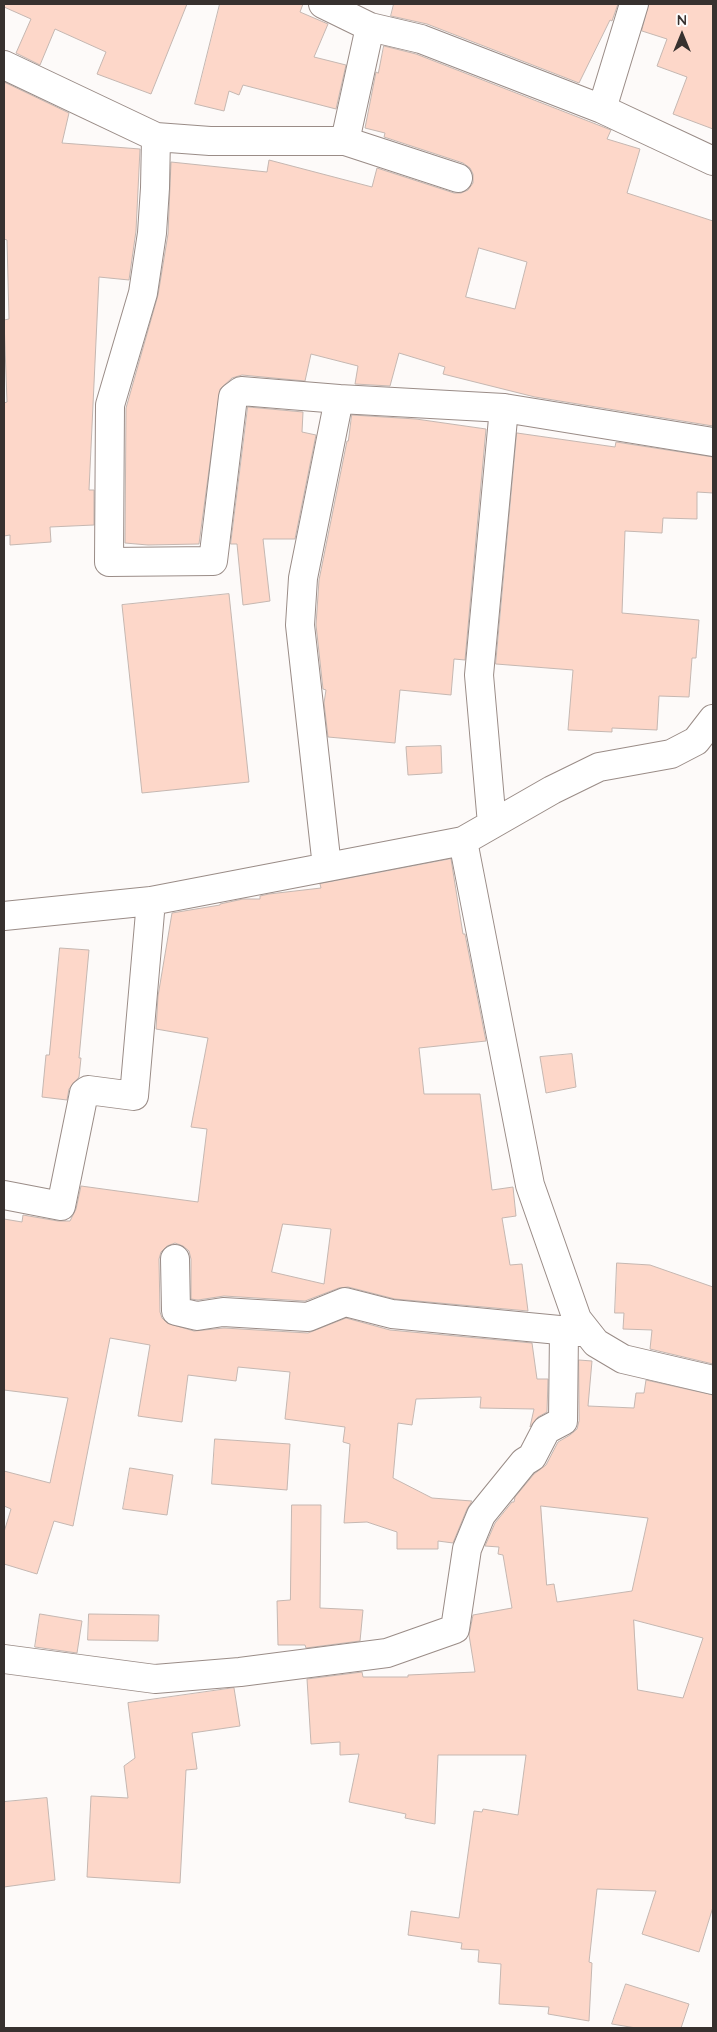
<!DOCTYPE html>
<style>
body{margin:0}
#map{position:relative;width:717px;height:2032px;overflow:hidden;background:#fdfaf9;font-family:Quicksand,sans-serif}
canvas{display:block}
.frame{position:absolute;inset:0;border:5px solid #37312f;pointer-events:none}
.north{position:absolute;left:657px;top:10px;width:50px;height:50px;-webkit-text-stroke:4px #fdfaf9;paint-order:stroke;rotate:0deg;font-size:14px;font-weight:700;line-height:20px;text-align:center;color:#37312f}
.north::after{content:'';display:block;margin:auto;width:18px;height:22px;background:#37312f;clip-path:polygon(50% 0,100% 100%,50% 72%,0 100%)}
</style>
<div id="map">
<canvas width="717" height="2032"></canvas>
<div class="frame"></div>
<div class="north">N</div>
</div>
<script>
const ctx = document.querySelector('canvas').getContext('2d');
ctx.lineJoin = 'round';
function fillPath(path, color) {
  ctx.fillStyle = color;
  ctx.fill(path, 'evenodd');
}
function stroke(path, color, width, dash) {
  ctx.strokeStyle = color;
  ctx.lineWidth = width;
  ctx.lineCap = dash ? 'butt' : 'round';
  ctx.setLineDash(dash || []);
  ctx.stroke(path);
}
const building = new Path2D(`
 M 4,4 L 187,4 L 151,94 L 97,74 L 106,52 L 55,29 L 40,65 L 16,53 L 31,19 L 4,7 Z
 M 220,4 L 303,4 L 300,12 L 328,24 L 314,57 L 346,65 L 336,109 L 243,85 L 239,95 L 229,91 L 224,111 L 195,104 Z
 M 394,4 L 618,4 L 612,21 L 610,20 L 579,83 L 427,24 L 391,16 Z
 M 649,4 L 713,4 L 713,129 L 673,114 L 687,77 L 657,66 L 667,39 L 642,31 Z
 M 384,46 L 416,54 L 611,130 L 607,139 L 640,149 L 627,193 L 713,221 L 713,426 L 535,397 L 443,374 L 445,367 L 399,353 L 390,386 L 355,384 L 358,366 L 311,354 L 305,381 L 242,375 L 232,378 L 220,389 L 199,544 L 148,545 L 125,543 L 126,408 L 158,295 L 168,234 L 171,162 L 267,172 L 269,160 L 372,187 L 377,168 L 454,193 L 461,193 L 468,190 L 473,183 L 473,174 L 470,168 L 463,163 L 384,137 L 385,133 L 365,128 L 376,72 L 378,73 ZM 479,248 L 527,262 L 515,309 L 466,297 Z
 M 4,82 L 69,113 L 62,143 L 140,149 L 136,231 L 129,280 L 99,277 L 89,490 L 94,490 L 94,525 L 50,527 L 51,542 L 10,545 L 10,535 L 4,536 L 4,403 L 7,402 L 4,320 L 9,319 L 7,240 L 4,239 Z
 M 248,407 L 303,412 L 302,432 L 316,435 L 295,539 L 263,539 L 270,601 L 243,605 L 237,544 L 231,544 Z
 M 352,415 L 416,419 L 486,429 L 465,660 L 454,659 L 451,695 L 400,690 L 395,743 L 328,737 L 324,703 L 326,690 L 323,689 L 316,625 L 319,580 L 347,441 L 348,441 Z
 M 517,433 L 615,447 L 616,442 L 713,457 L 713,493 L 697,492 L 697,519 L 663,518 L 662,533 L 625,531 L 622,613 L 699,620 L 696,658 L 692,658 L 689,697 L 659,696 L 657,730 L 612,728 L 612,732 L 568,730 L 573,670 L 496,664 Z
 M 229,594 L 249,782 L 142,793 L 122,605 Z
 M 441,746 L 442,773 L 408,775 L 406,747 Z
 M 451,859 L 463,934 L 465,934 L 486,1041 L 419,1048 L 424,1094 L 480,1094 L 492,1190 L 513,1187 L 516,1216 L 502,1218 L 510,1265 L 522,1264 L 528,1311 L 395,1299 L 348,1287 L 339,1288 L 305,1301 L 224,1296 L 198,1300 L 191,1299 L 191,1259 L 189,1251 L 183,1246 L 175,1243 L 167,1246 L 161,1252 L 159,1259 L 160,1312 L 162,1318 L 167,1323 L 194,1331 L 224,1328 L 308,1333 L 346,1318 L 390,1330 L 532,1343 L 537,1379 L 548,1379 L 547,1412 L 538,1417 L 530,1427 L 534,1409 L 480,1408 L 481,1397 L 416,1399 L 412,1425 L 398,1423 L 393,1478 L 432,1498 L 472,1501 L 467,1509 L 453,1543 L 438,1541 L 438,1549 L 397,1549 L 397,1532 L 367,1522 L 344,1523 L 350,1444 L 343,1442 L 345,1427 L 285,1419 L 290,1372 L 238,1367 L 236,1381 L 188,1375 L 182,1422 L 152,1418 L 138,1416 L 150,1345 L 110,1338 L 73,1526 L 54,1521 L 37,1574 L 4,1564 L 4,1532 L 11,1509 L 4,1506 L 4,1471 L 50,1483 L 68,1398 L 4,1390 L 4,1219 L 22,1222 L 23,1215 L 58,1221 L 70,1221 L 76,1209 L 81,1186 L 198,1202 L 207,1129 L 191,1127 L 208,1038 L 156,1029 L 158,996 L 172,913 L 220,905 L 220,904 L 243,899 L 260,899 L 260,896 L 269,894 L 321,888 L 320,884 ZM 283,1224 L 331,1229 L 324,1284 L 272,1272 Z
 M 60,948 L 89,950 L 79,1058 L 81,1058 L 79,1077 L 69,1089 L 67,1100 L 42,1097 L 46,1055 L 49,1055 Z
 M 572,1054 L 576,1087 L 546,1093 L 540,1057 Z
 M 617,1263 L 650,1265 L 713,1287 L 713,1364 L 650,1349 L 652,1330 L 623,1329 L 624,1313 L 615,1313 Z
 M 579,1360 L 592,1361 L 588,1406 L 634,1408 L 636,1393 L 644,1393 L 646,1380 L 713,1395 L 713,1907 L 699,1952 L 642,1934 L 656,1891 L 597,1889 L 589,1962 L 592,1963 L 589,2021 L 548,2014 L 549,2007 L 499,2004 L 501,1964 L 478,1962 L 479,1950 L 461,1949 L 462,1943 L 408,1935 L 411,1911 L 459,1918 L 474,1811 L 482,1812 L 483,1809 L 518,1815 L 526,1755 L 438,1755 L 435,1824 L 405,1818 L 406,1814 L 349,1802 L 359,1754 L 340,1755 L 340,1742 L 311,1744 L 307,1679 L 362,1672 L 363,1677 L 408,1677 L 408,1675 L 475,1672 L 469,1635 L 473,1615 L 512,1608 L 503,1555 L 498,1554 L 499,1547 L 485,1546 L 495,1523 L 512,1502 L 514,1502 L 515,1497 L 534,1474 L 546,1465 L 558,1442 L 570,1435 L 577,1429 L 579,1421 ZM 541,1506 L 648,1518 L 632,1591 L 557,1602 L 554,1584 L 547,1585 ZM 634,1620 L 703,1638 L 683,1698 L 638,1690 Z
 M 215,1439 L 290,1444 L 287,1490 L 212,1484 Z
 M 130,1468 L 173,1475 L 167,1515 L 123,1509 Z
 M 292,1505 L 321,1505 L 320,1608 L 363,1610 L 360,1641 L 306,1648 L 305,1645 L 278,1645 L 277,1601 L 290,1600 Z
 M 40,1614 L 82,1621 L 77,1653 L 35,1647 Z
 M 89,1614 L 159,1615 L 158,1641 L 88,1640 Z
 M 234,1688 L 240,1726 L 192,1733 L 197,1769 L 186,1770 L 180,1883 L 87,1877 L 91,1796 L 128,1798 L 124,1766 L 135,1758 L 128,1703 Z
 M 47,1798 L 55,1880 L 4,1887 L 4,1802 Z
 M 626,1984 L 689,2004 L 681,2028 L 636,2028 L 612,2024 Z`);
fillPath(building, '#fdd7c9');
stroke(building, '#c5b7b1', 1);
const street = new Path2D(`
 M 323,4 L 370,27 L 421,39 L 602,109 L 713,161
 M 4,65 L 156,137 L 210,141 L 345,141 L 370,27
 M 602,109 L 634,4
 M 156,137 L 155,188 L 152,233 L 143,293 L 110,405 L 109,562 L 213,561 L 233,397 L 241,391 L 339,399 L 303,578 L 300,625 L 327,867
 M 345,141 L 458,178
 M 339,399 L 504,408 L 713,442
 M 492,824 L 479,675 L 504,408
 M 463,841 L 530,1185 L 577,1319 L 596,1343 L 623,1359 L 713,1380
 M 4,916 L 151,901 L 463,841 L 552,790 L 599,767 L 671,754 L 696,741 L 713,719
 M 4,1195 L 61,1206 L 84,1093 L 88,1090 L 134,1096 L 151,901
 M 175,1259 L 176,1311 L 197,1316 L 223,1312 L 308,1317 L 345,1302 L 392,1314 L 580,1332
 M 4,1659 L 155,1679 L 240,1672 L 387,1653 L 455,1629 L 467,1549 L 481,1515 L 524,1462 L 532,1457 L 546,1430 L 563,1421 L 564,1331`);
stroke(street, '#9a8c87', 30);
stroke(street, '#fff', 28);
</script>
